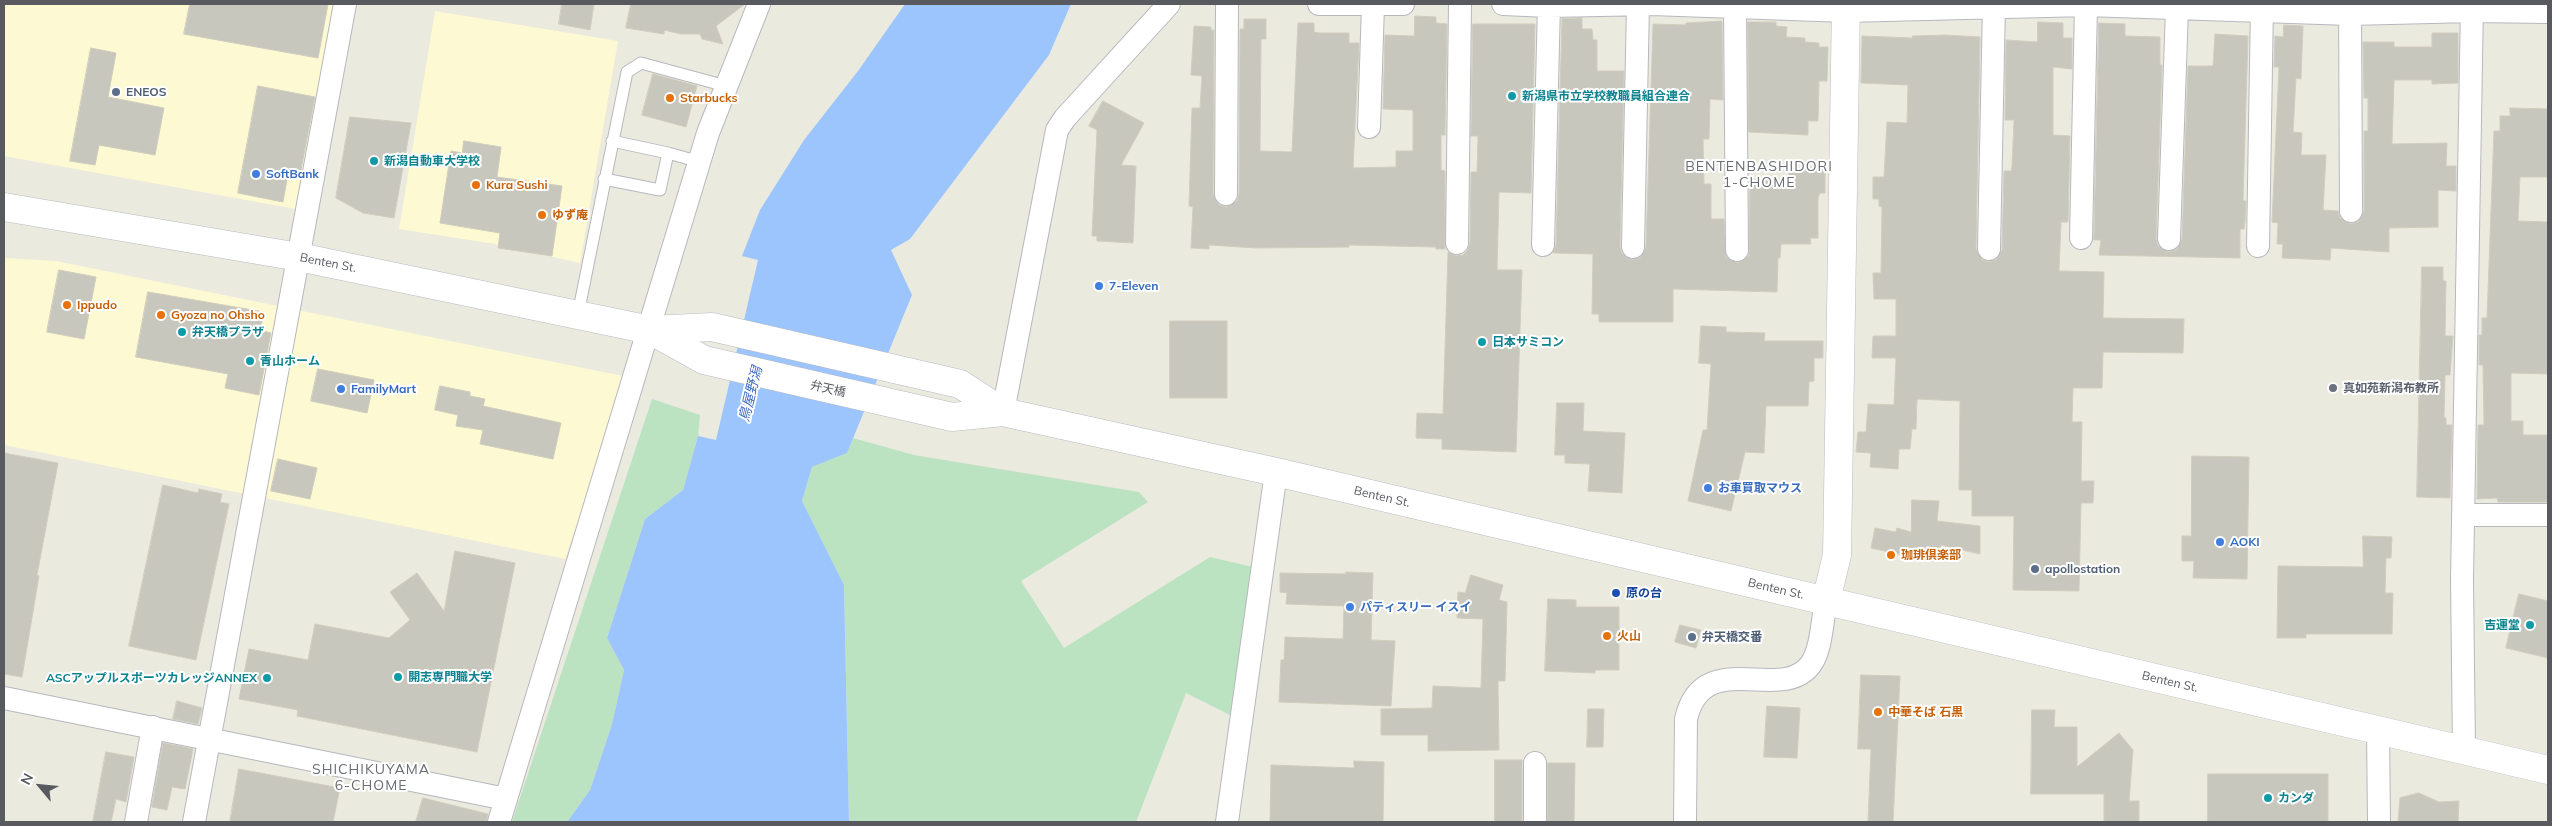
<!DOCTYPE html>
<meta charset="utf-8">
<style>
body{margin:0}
#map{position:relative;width:2552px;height:826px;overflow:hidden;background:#ebeadf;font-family:Mulish,sans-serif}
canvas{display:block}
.frame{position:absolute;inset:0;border:5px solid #585a60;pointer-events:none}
.north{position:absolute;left:15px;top:761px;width:50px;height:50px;-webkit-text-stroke:4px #fff;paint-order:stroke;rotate:298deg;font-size:14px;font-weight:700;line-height:20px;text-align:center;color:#585a60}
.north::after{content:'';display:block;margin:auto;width:18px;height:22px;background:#585a60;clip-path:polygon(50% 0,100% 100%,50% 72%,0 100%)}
</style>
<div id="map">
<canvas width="2552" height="826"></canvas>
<div class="frame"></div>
<div class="north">N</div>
</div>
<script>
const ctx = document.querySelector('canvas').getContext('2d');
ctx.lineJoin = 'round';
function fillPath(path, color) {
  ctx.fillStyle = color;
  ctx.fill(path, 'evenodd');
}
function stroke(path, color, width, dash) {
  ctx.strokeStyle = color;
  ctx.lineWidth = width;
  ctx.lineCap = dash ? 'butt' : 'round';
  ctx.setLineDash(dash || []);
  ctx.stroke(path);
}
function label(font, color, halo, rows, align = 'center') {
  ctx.font = font + ' Mulish,"Noto Sans JP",sans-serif';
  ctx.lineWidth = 4;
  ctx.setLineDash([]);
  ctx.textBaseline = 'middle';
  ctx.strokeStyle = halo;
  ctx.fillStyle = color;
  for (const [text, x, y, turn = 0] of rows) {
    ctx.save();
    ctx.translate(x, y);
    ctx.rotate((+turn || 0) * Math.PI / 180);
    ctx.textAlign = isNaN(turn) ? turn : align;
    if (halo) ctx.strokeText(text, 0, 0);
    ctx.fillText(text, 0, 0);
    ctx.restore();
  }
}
fillPath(new Path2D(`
 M 4,4 L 340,4 L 301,210 L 4,156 Z
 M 435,11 L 618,41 L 580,263 L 495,244 L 399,229 Z
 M 4,258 L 56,261 L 628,377 L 565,559 L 4,445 Z`), '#fdf9d2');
fillPath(new Path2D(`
 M 652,399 L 700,415 L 698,436 L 683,490 L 645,519 L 607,638 L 624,670 L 612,724 L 590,790 L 567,822 L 512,822 Z
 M 853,438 L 914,455 L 1139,492 L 1148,502 L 1021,581 L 1064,648 L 1210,557 L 1253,567 L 1230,715 L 1186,693 L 1136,822 L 849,822 L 844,585 L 802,501 L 812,467 L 847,453 Z`), '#bbe3c1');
fillPath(new Path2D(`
 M 905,4 L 1071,4 L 1049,55 L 910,239 L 891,250 L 912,295 L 847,453 L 812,467 L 802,501 L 844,585 L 849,822 L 567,822 L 590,790 L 612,724 L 624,670 L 607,638 L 645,519 L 683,490 L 698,436 L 716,440 L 758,260 L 742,256 L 760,210 L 804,140 L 858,71 Z`), '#9cc5fe');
const building = new Path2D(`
 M 190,4 L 328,4 L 318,58 L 184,34 Z
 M 562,4 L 594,4 L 590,30 L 559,24 Z
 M 631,4 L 745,4 L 716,26 L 723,44 L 702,39 L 700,34 L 681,34 L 664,30 L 664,34 L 626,28 Z
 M 1415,16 L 1436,17 L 1436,23 L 1447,24 L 1445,135 L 1441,135 L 1441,170 L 1445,171 L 1445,249 L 1436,249 L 1436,247 L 1349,245 L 1349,247 L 1256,248 L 1209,245 L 1209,249 L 1191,248 L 1193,207 L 1189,206 L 1192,108 L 1200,108 L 1202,76 L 1191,75 L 1194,26 L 1211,27 L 1211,30 L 1214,30 L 1213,194 L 1219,205 L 1226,207 L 1237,201 L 1239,194 L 1240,29 L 1244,29 L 1244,19 L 1266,19 L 1266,39 L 1261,39 L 1260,151 L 1292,152 L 1298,23 L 1314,23 L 1314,32 L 1319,33 L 1349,33 L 1349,43 L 1359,43 L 1353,168 L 1396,167 L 1396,151 L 1413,151 L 1413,110 L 1383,109 L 1385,35 L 1414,36 Z
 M 1582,18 L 1582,29 L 1592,29 L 1593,40 L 1597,40 L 1597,71 L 1624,71 L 1620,247 L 1622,254 L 1632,260 L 1640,258 L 1646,247 L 1653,24 L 1686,25 L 1686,23 L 1722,21 L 1723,100 L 1710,99 L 1709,139 L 1703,139 L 1704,184 L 1711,184 L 1711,219 L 1724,219 L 1726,257 L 1738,263 L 1749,256 L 1750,180 L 1789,179 L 1789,168 L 1825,168 L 1825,193 L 1820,193 L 1818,198 L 1818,238 L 1810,238 L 1811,244 L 1781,244 L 1780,258 L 1778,258 L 1777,292 L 1673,289 L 1673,322 L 1599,322 L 1599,314 L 1592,314 L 1593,254 L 1553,253 L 1556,245 L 1562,19 Z
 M 1748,22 L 1776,22 L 1776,26 L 1787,27 L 1786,37 L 1805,38 L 1805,42 L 1819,43 L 1819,47 L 1828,47 L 1827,81 L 1819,81 L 1818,121 L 1808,121 L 1808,135 L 1749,132 Z
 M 2038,22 L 2063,23 L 2063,38 L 2072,38 L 2072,69 L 2053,67 L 2053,135 L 2070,136 L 2068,222 L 2061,222 L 2059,271 L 2104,272 L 2103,318 L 2184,319 L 2183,353 L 2103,352 L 2102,388 L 2073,388 L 2072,422 L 2082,422 L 2081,481 L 2094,481 L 2093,503 L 2081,503 L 2079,591 L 2013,590 L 2014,516 L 1972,516 L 1972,490 L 1959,490 L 1960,401 L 1917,399 L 1916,429 L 1912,429 L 1910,449 L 1899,449 L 1898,469 L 1870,467 L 1871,453 L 1856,452 L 1858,432 L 1866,432 L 1868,404 L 1894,405 L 1896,358 L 1872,358 L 1873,336 L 1896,336 L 1896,299 L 1874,299 L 1873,273 L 1881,273 L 1882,207 L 1879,206 L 1879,199 L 1873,199 L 1873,177 L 1884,177 L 1887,122 L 1907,123 L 1908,85 L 1861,83 L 1862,36 L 1913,38 L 1912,36 L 1946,35 L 1980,37 L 1976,249 L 1982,260 L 1989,262 L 1996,260 L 2002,250 L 2004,171 L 2011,171 L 2012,166 L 2014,120 L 2005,120 L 2006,40 L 2037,42 Z
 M 2099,23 L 2125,24 L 2125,36 L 2160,37 L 2160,65 L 2162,65 L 2156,239 L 2158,246 L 2168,252 L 2176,250 L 2182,239 L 2188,66 L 2213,66 L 2215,34 L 2248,36 L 2243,201 L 2246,201 L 2245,222 L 2244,229 L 2240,229 L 2240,258 L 2099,255 L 2101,240 L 2094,240 Z
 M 1473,24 L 1535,24 L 1531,193 L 1499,192 L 1497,270 L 1522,270 L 1516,452 L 1442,449 L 1442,439 L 1416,438 L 1417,413 L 1443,414 L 1448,252 L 1456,256 L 1463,255 L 1468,250 L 1470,243 L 1471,172 L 1477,172 L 1478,136 L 1471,136 Z
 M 2284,25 L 2303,26 L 2301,79 L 2296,78 L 2293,132 L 2302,133 L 2301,155 L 2326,155 L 2323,210 L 2338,211 L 2340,218 L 2351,224 L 2358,222 L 2364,211 L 2364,131 L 2368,131 L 2368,98 L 2364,98 L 2363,42 L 2394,42 L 2394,47 L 2432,47 L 2432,33 L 2458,33 L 2458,83 L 2432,84 L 2432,80 L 2394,80 L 2392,144 L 2447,143 L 2446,166 L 2456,166 L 2456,191 L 2438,190 L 2438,227 L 2389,228 L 2389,252 L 2331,248 L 2330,260 L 2282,258 L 2283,244 L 2277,244 L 2278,223 L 2272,222 L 2279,67 L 2274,67 L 2275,36 L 2283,37 Z
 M 91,48 L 116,53 L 108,97 L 164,108 L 155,155 L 99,145 L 95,165 L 70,161 Z
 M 653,74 L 697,86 L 686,127 L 642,115 Z
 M 258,86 L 315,97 L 301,170 L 289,168 L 283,202 L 238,193 Z
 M 1103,101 L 1144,123 L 1121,165 L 1136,166 L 1133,243 L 1097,241 L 1097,236 L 1092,236 L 1097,130 L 1089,126 Z
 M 2510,108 L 2548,109 L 2548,177 L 2520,177 L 2518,221 L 2548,222 L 2548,374 L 2511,373 L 2511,421 L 2523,421 L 2523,435 L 2548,435 L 2548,502 L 2498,502 L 2497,498 L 2477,499 L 2478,425 L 2484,425 L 2483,365 L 2479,365 L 2479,335 L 2482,335 L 2482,318 L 2487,318 L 2494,131 L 2500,131 L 2500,116 L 2510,116 Z
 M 350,117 L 411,123 L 394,218 L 363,213 L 336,198 Z
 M 464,141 L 501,147 L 497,177 L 562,186 L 552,256 L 498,248 L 500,233 L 440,223 L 451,151 L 462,153 Z
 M 2422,267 L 2443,267 L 2443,281 L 2446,281 L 2445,336 L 2453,336 L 2450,375 L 2445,375 L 2444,418 L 2446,418 L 2446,425 L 2452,425 L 2450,498 L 2417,497 Z
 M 59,270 L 96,277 L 84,339 L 47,332 Z
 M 148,292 L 264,312 L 260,330 L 271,333 L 259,395 L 225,388 L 228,374 L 136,357 Z
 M 1170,321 L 1227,321 L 1227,398 L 1170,398 Z
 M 1701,326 L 1726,327 L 1726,332 L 1765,333 L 1764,341 L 1823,341 L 1823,358 L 1814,358 L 1814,381 L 1809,382 L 1808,406 L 1766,406 L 1764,453 L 1745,452 L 1731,511 L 1688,501 L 1703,430 L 1707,430 L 1711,364 L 1699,363 Z
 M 318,369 L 374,380 L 367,413 L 311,401 Z
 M 440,386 L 470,392 L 470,396 L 485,399 L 483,406 L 561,423 L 553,459 L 480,444 L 483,430 L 456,426 L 458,415 L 435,410 Z
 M 1557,403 L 1584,403 L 1583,431 L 1625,433 L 1622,493 L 1588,491 L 1590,464 L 1565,463 L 1565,455 L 1555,455 Z
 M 4,453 L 58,463 L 37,575 L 39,576 L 22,677 L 4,674 Z
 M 2192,456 L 2249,457 L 2247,579 L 2193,578 L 2194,561 L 2182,561 L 2182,536 L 2191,536 Z
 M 278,459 L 317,468 L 310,499 L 271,491 Z
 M 163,485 L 198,493 L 199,489 L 222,494 L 220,502 L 229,504 L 196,660 L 129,646 Z
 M 1912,500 L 1939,501 L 1937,521 L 1980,526 L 1980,554 L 1941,545 L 1937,559 L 1909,549 L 1907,556 L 1871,548 L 1875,528 L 1896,532 L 1897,528 L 1911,532 Z
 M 2363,536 L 2392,537 L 2391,558 L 2386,558 L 2385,593 L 2393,593 L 2392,634 L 2306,634 L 2306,638 L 2277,638 L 2278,566 L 2363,567 Z
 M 455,551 L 515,563 L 477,752 L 297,716 L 298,710 L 239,699 L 249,649 L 308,660 L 315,624 L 389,638 L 410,620 L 390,592 L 417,573 L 444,611 Z
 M 1346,572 L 1373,573 L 1371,640 L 1395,641 L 1391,706 L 1279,702 L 1281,660 L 1284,660 L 1285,637 L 1343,639 L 1344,606 L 1286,604 L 1287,593 L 1280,592 L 1280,573 L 1346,574 Z
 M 1471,575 L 1503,585 L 1499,600 L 1507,602 L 1505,681 L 1498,681 L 1499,750 L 1428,751 L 1428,735 L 1381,735 L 1381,709 L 1432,708 L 1433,686 L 1481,688 L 1483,619 L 1457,618 L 1458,592 L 1465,593 Z
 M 2519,594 L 2548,601 L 2548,658 L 2506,648 Z
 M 1548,599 L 1576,600 L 1576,607 L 1619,607 L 1619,670 L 1595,670 L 1595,673 L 1545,671 Z
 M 1680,625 L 1701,630 L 1696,648 L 1675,642 Z
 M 1861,675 L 1900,676 L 1893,822 L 1868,822 L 1871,749 L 1858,749 Z
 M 177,701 L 202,708 L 198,724 L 173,719 Z
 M 1767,706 L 1800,708 L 1797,758 L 1764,757 Z
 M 1588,709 L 1604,709 L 1603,747 L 1587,747 Z
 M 2032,710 L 2055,710 L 2054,727 L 2077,727 L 2077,767 L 2119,733 L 2133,750 L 2129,801 L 2139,801 L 2139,822 L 2104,822 L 2104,794 L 2031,794 Z
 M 163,743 L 193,749 L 185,789 L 172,787 L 167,810 L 152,807 Z
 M 106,752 L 134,757 L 126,802 L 116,799 L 111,822 L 93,822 Z
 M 1495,760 L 1522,760 L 1522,822 L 1495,822 Z
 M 1354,761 L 1384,762 L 1383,822 L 1270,822 L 1271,765 L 1354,768 Z
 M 1548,763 L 1575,763 L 1574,822 L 1548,822 Z
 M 239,769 L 340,788 L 333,822 L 230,822 Z
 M 2208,774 L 2328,774 L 2328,822 L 2208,822 Z
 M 2419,793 L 2439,802 L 2459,801 L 2458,822 L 2398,822 L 2400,798 Z
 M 423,798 L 488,814 L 486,822 L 416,822 Z`);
fillPath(building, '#c8c7be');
stroke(building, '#d0cdbd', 1);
const lane = new Path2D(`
 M 668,153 L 700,162
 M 604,179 L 660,190 L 668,153 L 612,141
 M 578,314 L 627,72 L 641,63 L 726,86`);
const street = new Path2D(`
 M 1319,4 L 1403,4
 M 1503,4 L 1549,6 L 1652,4 L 1846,11 L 2086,5 L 2350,14 L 2472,11 L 2548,12
 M 2350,4 L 2351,211
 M 1735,7 L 1737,250
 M 1369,127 L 1373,5
 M 1226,194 L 1227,4
 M 2081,238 L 2086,5
 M 2169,239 L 2177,8
 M 1457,243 L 1460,4
 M 1543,245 L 1549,4
 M 2258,246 L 2262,4
 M 1633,247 L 1638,5
 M 1989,249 L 1994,4
 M 1003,412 L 1057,130 L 1065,118 L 1169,4
 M 2463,515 L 2548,515
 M 4,698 L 506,799
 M 2378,731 L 2379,822
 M 2464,751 L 2462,579 L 2472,4
 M 136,822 L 153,727
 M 194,822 L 345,4
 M 499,822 L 708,133 L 759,4
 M 1227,822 L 1276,472
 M 1535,822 L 1535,763
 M 1685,822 L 1686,719 C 1703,645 1782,705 1811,664 C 1822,648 1822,620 1826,601`);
const secondary = new Path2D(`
 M 4,207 L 299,257 L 650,330 L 712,327 L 960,384 L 1003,412
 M 650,330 L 704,360 L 952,417 L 1003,412 L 1276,472 L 2548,770
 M 1826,601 L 1837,555 L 1846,4`);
stroke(lane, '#b7b8be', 13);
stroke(street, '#b7b8be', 24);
stroke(secondary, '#b8bac1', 29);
stroke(lane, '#fff', 11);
stroke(street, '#fff', 22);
stroke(secondary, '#fff', 28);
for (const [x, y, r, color] of [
 [116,92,5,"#5c6f8a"],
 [1512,96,5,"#0f9aa8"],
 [670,98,5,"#e8710a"],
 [374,161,5,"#0f9aa8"],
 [256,174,5,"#3f7fe0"],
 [476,185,5,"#e8710a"],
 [542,215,5,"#e8710a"],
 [1099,286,5,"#3f7fe0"],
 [67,305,5,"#e8710a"],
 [161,315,5,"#e8710a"],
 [182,332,5,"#0f9aa8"],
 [1482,342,5,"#0f9aa8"],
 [250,361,5,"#0f9aa8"],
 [2333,388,5,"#6b7280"],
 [341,389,5,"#3f7fe0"],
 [1708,488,5,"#3f7fe0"],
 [2220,542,5,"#3f7fe0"],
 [1891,555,5,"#e8710a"],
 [2035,569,5,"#5c6f8a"],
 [1616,593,5,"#1a4fb4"],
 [1350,607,5,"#3f7fe0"],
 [2530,625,5,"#0f9aa8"],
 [1607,636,5,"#e8710a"],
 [1692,637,5,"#5c6f8a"],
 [398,677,5,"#0f9aa8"],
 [267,678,5,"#0f9aa8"],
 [1878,712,5,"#e8710a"],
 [2268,798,5,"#0f9aa8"]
]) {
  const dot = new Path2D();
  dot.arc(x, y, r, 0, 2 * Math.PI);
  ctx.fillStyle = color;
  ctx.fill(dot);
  stroke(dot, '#fff', 2);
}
label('bold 12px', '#4e5e75', '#fff', [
 ["ENEOS",126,92],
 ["apollostation",2045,569],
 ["弁天橋交番",1702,637]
], 'left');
label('bold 12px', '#0d838f', '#fff', [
 ["新潟県市立学校教職員組合連合",1522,96],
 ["新潟自動車大学校",384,161],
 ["弁天橋プラザ",192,332],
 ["日本サミコン",1492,342],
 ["青山ホーム",260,361],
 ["吉運堂",2520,625,"right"],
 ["開志専門職大学",408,677],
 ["ASCアップルスポーツカレッジANNEX",257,678,"right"],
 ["カンダ",2278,798]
], 'left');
label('bold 12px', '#c56008', '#fff', [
 ["Starbucks",680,98],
 ["Kura Sushi",486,185],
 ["ゆず庵",552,215],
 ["Ippudo",77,305],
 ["Gyoza no Ohsho",171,315],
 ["珈琲倶楽部",1901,555],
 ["火山",1617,636],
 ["中華そば 石黒",1888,712]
], 'left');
label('bold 12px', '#366cbe', '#fff', [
 ["SoftBank",266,174],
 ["7-Eleven",1109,286],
 ["FamilyMart",351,389],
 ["お車買取マウス",1718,488],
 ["AOKI",2230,542],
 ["パティスリー イスイ",1360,607]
], 'left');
label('12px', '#585a60', '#fff', [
 ["Benten St.",328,263,11],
 ["弁天橋",828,389,13],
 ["Benten St.",1382,497,13],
 ["Benten St.",1776,589,13],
 ["Benten St.",2170,682,13]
]);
label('bold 12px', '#5b616d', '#fff', [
 ["真如苑新潟布教所",2343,388]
], 'left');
label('bold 12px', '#164399', '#fff', [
 ["原の台",1626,593]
], 'left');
ctx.letterSpacing = '1px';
label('14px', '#696c72', '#fff', [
 ["BENTENBASHIDORI",1759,167],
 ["1-CHOME",1759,183],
 ["SHICHIKUYAMA",371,770],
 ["6-CHOME",371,786]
]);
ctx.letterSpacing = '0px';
label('italic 14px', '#406cc0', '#fff', [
 ["鳥屋野潟",751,394,-76]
]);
</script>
